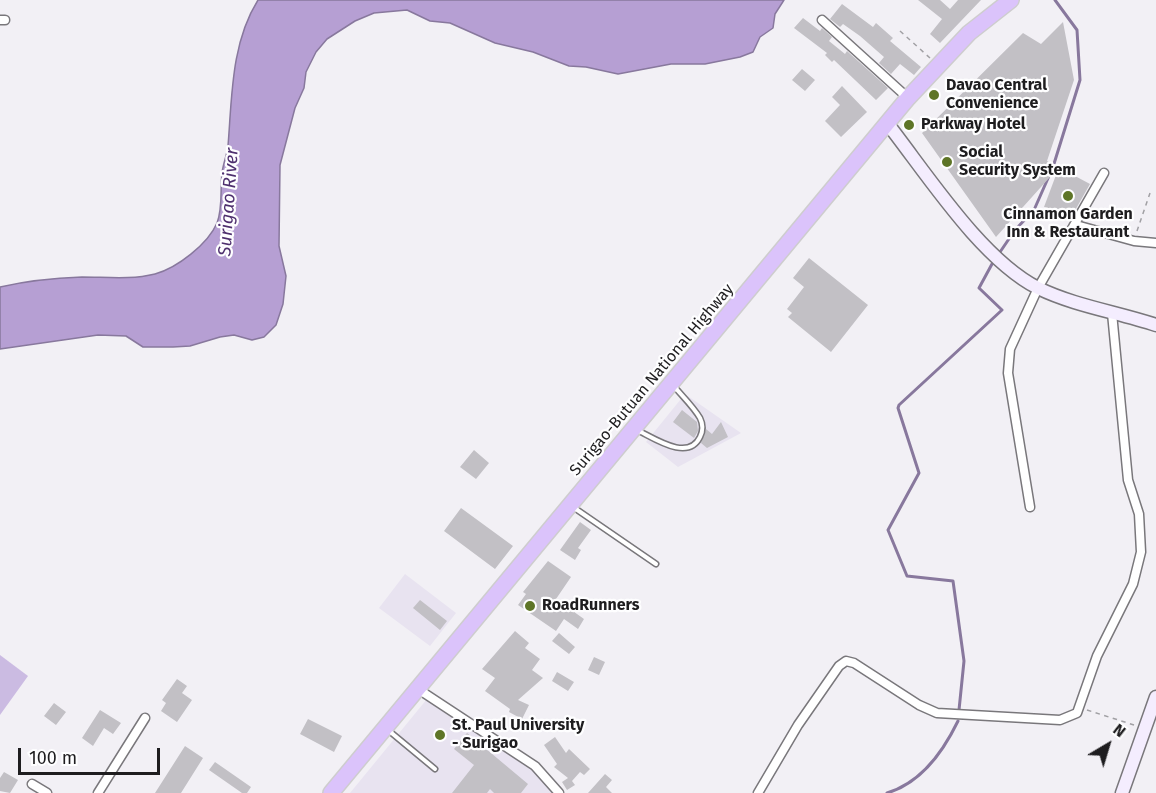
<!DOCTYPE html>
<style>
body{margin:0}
#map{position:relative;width:1156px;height:793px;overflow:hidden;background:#f2f0f5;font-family:"Fira Sans",sans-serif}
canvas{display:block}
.north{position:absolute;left:1078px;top:715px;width:60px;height:60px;-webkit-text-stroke:4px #fefeff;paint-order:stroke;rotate:38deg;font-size:16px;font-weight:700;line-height:24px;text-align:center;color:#1e1d1f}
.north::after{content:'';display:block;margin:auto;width:21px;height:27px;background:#1e1d1f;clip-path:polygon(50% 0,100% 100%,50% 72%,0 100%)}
.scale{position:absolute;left:18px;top:748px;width:142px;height:27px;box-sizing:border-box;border:3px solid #1e1d1f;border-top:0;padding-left:8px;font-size:18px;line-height:21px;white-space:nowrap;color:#1e1d1f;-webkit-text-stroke:4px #fefeff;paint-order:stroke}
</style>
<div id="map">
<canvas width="1156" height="793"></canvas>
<div class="north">N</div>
<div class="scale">100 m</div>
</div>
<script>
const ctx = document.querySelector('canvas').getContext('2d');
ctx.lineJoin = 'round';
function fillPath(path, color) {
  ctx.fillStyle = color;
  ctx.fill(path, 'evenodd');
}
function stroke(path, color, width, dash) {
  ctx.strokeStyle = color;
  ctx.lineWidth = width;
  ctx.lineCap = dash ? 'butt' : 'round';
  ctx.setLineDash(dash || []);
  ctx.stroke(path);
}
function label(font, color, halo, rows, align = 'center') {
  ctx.font = font + ' "Fira Sans",sans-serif';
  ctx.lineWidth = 4.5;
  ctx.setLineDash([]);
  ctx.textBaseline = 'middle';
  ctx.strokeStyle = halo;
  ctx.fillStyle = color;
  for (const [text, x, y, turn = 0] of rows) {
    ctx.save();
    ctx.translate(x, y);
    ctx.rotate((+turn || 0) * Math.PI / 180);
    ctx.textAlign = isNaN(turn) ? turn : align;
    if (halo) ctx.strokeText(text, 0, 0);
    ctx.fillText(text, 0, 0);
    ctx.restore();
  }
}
fillPath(new Path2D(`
 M 685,394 L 741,433 L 678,467 L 646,442 Z
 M 405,574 L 456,613 L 430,646 L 379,608 Z
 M 427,699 L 536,771 L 554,793 L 350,793 Z`), '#e8e3f0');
fillPath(new Path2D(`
 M 0,655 L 28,676 L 0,715 Z`), '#cbbbe2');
const water = new Path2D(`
 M 258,0 L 784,0 L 775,14 L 773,28 L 760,37 L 753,52 L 740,57 L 705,64 L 671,64 L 618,74 L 586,67 L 569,66 L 533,52 L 495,43 L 450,23 L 430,21 L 407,10 L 374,13 L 355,21 L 327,39 L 316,52 L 306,72 L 304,88 L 295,108 L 280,165 L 279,246 L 286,276 L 283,304 L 276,325 L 264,337 L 252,340 L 234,335 L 220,337 L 190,346 L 173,347 L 143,347 L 126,336 L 98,335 L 0,349 L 0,287 C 26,281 54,278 82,277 C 106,277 131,280 155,274 C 177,268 208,244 217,223 C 223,208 220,189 222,173 C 223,164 227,155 228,146 C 232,97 231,43 258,0 Z`);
fillPath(water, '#b69fd3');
stroke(water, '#88789d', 1.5);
stroke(new Path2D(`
 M 1053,167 L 1080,80 L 1077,30 L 1055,0
 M 998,255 L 1015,230 L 1034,210 L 1049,176
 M 959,710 L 964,661 L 953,581 L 907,576 L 888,530 L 919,473 L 898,408 L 899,405 L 1002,310 L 979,288 L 992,264
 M 887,793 C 921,783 943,752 958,721`), '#88789d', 3);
fillPath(new Path2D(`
 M 918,0 L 940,0 L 950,9 L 958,0 L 981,0 L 940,43 L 930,34 L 942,19 Z
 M 842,4 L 873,27 L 876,23 L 893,38 L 890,41 L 921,67 L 914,75 L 900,64 L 891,74 L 879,63 L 884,57 L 860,36 L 843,24 L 840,27 L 830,19 Z
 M 803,18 L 820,31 L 822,28 L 832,37 L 829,41 L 845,54 L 847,51 L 888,88 L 876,100 L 834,60 L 832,62 L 825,55 L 827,53 L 794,28 Z
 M 1063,22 L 1074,80 L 1047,161 L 1090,184 L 1073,214 L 1044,207 L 1059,167 L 996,237 L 922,133 L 1023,33 L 1041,44 Z
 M 802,69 L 815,80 L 805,91 L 792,80 Z
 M 842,86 L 867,112 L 841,137 L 825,121 L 840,105 L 832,97 Z
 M 809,258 L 868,305 L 831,352 L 788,317 L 792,313 L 787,309 L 804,287 L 793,278 Z
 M 682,410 L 697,422 L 698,431 L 694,438 L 673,422 Z
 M 721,422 L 728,437 L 707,448 L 701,443 L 706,429 L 712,434 Z
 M 474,450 L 489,463 L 476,479 L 460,467 Z
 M 461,508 L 513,546 L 495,569 L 444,531 Z
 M 580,522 L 591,530 L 578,548 L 581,550 L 575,560 L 560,550 Z
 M 548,561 L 571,577 L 556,599 L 584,619 L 578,629 L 564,619 L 556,631 L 518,605 L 526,594 L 523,592 Z
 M 420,600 L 447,621 L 440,630 L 413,608 Z
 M 515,631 L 529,643 L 525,648 L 540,659 L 532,670 L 543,678 L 518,700 L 529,705 L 522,719 L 509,712 L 510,709 L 485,691 L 495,678 L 482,669 Z
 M 559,633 L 575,647 L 569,654 L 552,641 Z
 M 594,657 L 605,662 L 599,675 L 588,670 Z
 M 557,672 L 574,682 L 568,691 L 552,681 Z
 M 177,679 L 187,686 L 182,693 L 192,700 L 177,722 L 161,711 L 166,703 L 162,700 Z
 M 54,703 L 66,712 L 56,725 L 44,716 Z
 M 100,710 L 121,723 L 113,734 L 104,728 L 93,746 L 82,738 Z
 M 308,719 L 342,736 L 334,752 L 300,734 Z
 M 467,733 L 528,784 L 521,793 L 494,793 L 490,789 L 487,793 L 452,793 L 474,765 L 454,749 Z
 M 555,737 L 566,753 L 569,749 L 590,769 L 584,775 L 580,772 L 572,781 L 575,785 L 567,790 L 562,782 L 568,778 L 554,767 L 557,764 L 544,745 Z
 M 185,746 L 203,758 L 181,793 L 155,793 Z
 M 215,762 L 251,787 L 247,793 L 242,793 L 209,770 Z
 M 4,772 L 18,780 L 10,793 L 0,791 L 0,778 Z
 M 605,774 L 612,780 L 606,787 L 612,793 L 588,793 Z`), '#c2c0c5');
const lane = new Path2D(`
 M 637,430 C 654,438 688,462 700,437 C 703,431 703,424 700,418 C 693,406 682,396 673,385
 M 573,507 L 656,564
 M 388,730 L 435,769`);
const street = new Path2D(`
 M 0,20 L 5,20
 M 822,20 L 908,98
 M 1076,225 L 1134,241 L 1156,243
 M 1030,507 L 1008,373 L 1010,349 L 1038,288 L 1104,173
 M 418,689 L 535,766 L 559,793
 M 32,784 L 47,793
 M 98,793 L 145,718
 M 758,793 L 798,725 L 839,666 L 846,661 L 854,663 L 919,705 L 937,713 L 1060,720 L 1077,713 L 1097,656 L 1133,584 L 1141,552 L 1139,514 L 1128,480 L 1112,313`);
const secondary = new Path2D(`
 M 887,123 C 927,174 981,259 1038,288 C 1075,306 1117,312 1156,325
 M 1122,793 L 1156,697`);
const highway = new Path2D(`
 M 331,793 L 908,98 L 969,33 L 1011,0`);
stroke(lane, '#79777b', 7);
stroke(street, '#79777b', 11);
stroke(secondary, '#79777b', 15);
stroke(highway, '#cecdce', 18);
stroke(new Path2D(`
 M 900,31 L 930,58
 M 1137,231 L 1150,193
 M 1087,710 L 1134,725`), '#a1a0a4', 1.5, [4.5, 4.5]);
stroke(lane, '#fff', 4);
stroke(street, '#fff', 8);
stroke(secondary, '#f4edfe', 12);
stroke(highway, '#dbc3fb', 15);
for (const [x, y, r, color] of [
 [934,95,6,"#5e7527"],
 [909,125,6,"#5e7527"],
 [947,162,6,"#5e7527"],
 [1068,196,6,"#5e7527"],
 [530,606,6,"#5e7527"],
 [440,735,6,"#5e7527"]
]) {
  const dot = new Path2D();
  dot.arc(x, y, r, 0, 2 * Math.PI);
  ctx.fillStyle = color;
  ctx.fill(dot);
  stroke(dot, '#fefeff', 2);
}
label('bold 16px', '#1e1d1f', '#fefeff', [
 ["Davao Central",946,86],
 ["Convenience",946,104],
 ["Parkway Hotel",921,125],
 ["Social",959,153],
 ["Security System",959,171],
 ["Cinnamon Garden",1068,215,"center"],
 ["Inn & Restaurant",1068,233,"center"],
 ["RoadRunners",542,606],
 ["St. Paul University",452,726],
 ["- Surigao",452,744]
], 'left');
label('16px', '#1e1d1f', '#fefeff', [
 ["Surigao-Butuan National Highway",652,380,-50]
]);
label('italic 18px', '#4e2f6e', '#fefeff', [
 ["Surigao River",229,202,-86]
]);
</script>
